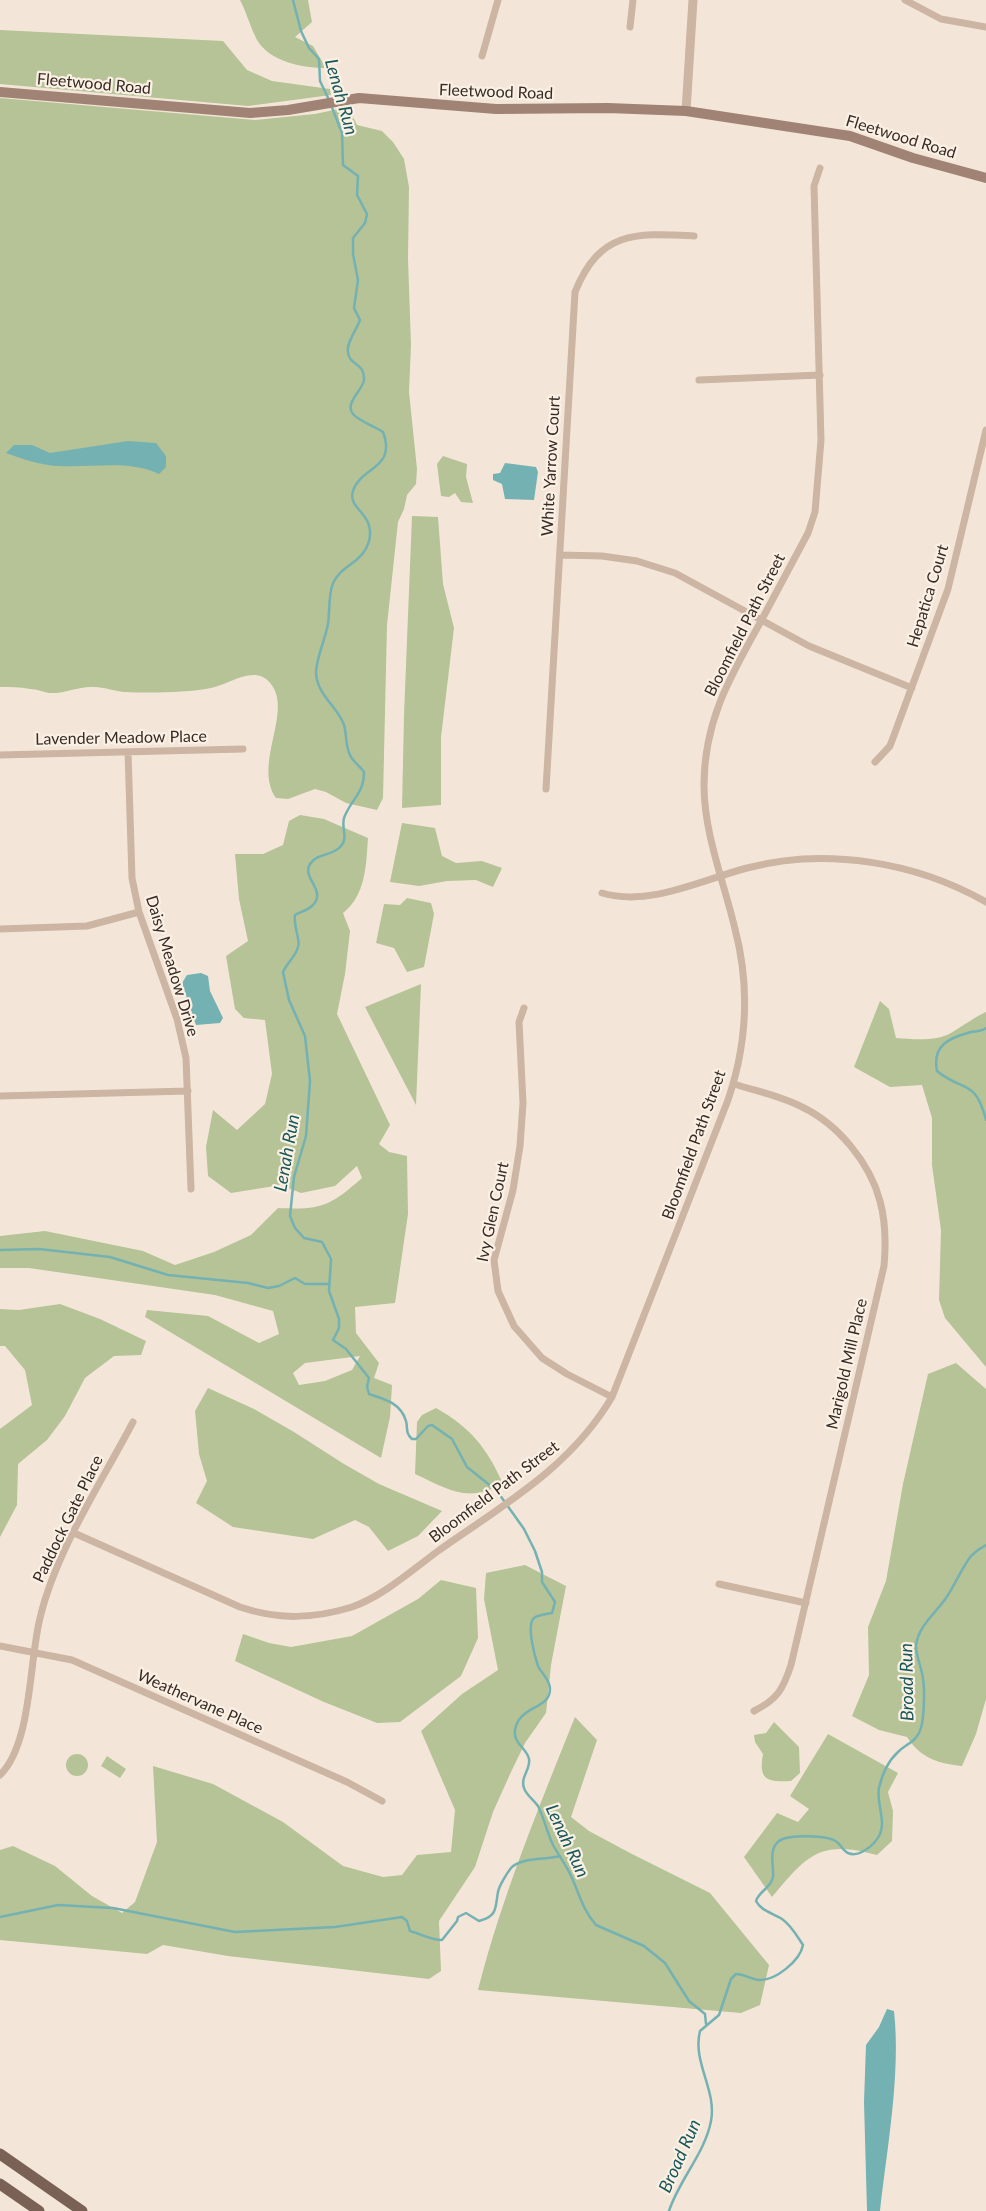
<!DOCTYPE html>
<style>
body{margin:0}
canvas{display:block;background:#f3e6d8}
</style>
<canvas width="986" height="2211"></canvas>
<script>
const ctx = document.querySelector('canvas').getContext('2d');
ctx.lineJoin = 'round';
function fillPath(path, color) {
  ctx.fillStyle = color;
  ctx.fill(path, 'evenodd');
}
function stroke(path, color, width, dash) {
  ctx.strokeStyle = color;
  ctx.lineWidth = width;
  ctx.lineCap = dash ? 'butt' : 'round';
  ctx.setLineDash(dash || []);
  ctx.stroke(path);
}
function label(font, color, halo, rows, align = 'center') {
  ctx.font = font + ' Lato,sans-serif';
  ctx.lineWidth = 4.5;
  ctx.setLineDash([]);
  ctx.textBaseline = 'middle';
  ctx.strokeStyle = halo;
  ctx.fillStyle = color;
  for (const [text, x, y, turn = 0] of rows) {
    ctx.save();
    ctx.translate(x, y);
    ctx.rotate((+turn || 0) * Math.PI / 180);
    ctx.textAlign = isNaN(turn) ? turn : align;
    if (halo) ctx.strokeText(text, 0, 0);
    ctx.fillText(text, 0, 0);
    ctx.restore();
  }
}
fillPath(new Path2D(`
 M 240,0 L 308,0 L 312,22 L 295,37 L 313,46 L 326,68 C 303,68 270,62 257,40 C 250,27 247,13 240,0 Z
 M 0,30 L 223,41 L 247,70 L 272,81 L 330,89 L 331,95 L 248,106 L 0,84 Z
 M 0,98 L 255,120 L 315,114 L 348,107 L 357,125 L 382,131 L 393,142 L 404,159 L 409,187 L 408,259 L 411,345 L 409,392 L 417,469 L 416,484 L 407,495 L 404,509 L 398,522 L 387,625 L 383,798 L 377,810 L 346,803 L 326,792 L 315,789 L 288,799 L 276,798 C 253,764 293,712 271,684 C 255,663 229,685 211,688 C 185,693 150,693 124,692 C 114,691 104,687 94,687 C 79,686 64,694 49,693 C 43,692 37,689 30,689 C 20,687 10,687 0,687 Z
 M 443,456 L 467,464 L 466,477 L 473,503 L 461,502 L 455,493 L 449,497 L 441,496 L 437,464 Z
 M 412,516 L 438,517 L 443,584 L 454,628 L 441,737 L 441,805 L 402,808 L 404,715 Z
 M 300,815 L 324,819 L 368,838 C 366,865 366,895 343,913 L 350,931 L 345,974 L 337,1014 L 390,1125 L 379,1144 L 389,1152 L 407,1156 L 408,1214 L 395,1303 L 355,1307 L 356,1333 L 379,1363 L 374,1378 L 392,1385 L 390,1417 L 381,1458 L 145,1317 L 147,1310 L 208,1316 L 259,1343 L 279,1334 L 273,1311 L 215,1295 L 29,1268 L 0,1268 L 0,1236 L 45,1231 L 143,1251 L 175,1265 L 214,1252 L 251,1235 L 278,1208 C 321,1210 329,1207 362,1178 L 357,1166 L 335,1186 L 301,1193 L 281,1185 L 231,1193 L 208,1176 L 206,1147 L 213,1110 L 237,1130 L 265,1104 L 272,1074 L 265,1020 L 244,1018 L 235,1009 L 226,956 L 248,941 L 239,899 L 235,854 L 263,854 L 283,845 L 289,821 ZM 360,1356 L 352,1370 L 325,1381 L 299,1385 L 293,1373 L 305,1363 Z
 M 402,823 L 435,828 L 442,856 L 456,863 L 482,861 L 502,868 L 493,887 L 476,880 L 447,881 L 419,886 L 390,882 Z
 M 407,898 L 431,903 L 434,914 L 424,967 L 407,972 L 394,948 L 376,943 L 384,904 L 400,905 Z
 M 421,984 L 416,1105 L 365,1007 Z
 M 880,1001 L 889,1009 L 896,1038 C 913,1039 935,1042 951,1033 C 963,1026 973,1018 986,1012 L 986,1367 L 945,1318 L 939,1300 L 941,1230 L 932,1165 L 932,1118 L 922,1085 L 890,1087 L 854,1067 Z
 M 60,1304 L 100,1319 L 146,1341 L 141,1355 L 114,1356 L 85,1378 L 65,1416 L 47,1440 L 18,1464 L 17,1505 L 0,1537 L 0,1429 L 32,1405 L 25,1370 L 5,1346 L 0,1346 L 0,1309 L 19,1310 Z
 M 956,1363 L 986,1389 L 986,1699 L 976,1734 L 962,1766 C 936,1763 921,1758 907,1737 L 879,1730 L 852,1716 L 869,1675 L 868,1627 L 886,1581 L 903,1484 L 928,1374 Z
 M 208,1388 L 254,1409 L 294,1432 L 344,1464 L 379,1484 L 442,1511 L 418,1536 L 388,1551 L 369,1527 L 355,1520 L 313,1539 L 233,1527 L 196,1503 L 207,1481 L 199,1454 L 195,1411 Z
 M 436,1408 C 471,1428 487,1448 503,1484 C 466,1503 450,1490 415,1474 L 417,1422 L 422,1415 Z
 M 525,1565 L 566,1586 L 551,1665 L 546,1713 L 525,1743 L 511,1772 L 493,1812 L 475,1867 L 439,1921 L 441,1971 L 429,1979 L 228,1956 L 163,1945 L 147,1954 L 0,1940 L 0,1850 L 13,1846 L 55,1866 L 92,1896 L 122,1913 L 135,1902 L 157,1842 L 153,1766 L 213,1784 L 283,1822 L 343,1866 L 383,1877 L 402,1875 L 417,1855 L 451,1852 L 455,1810 L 421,1731 L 462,1694 L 498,1670 L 484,1599 L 486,1573 Z
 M 441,1580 L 476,1588 L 478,1638 L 461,1676 L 400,1722 L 377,1723 L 324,1702 L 235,1661 L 243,1634 L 269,1643 L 291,1647 L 352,1636 L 418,1599 Z
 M 575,1717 L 597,1740 L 571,1817 L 589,1831 L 630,1853 L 710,1893 L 769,1965 L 760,2005 L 741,2013 L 478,1990 C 502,1896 539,1807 575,1717 Z
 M 774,1722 L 799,1747 L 800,1773 L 791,1781 C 768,1782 758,1781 763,1754 L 755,1742 L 754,1735 L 766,1733 Z
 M 828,1734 L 898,1773 L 888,1792 L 893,1811 L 892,1841 L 877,1855 C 820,1839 807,1855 772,1897 L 744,1857 L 777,1813 L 798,1822 L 809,1809 L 790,1796 Z
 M66 1765a11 11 0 1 1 22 0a11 11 0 1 1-22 0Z
 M 107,1756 L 126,1769 L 120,1778 L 101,1766 Z`), '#b5c397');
fillPath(new Path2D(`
 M 128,441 L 156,443 L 166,456 L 166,467 L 159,474 C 125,458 85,470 48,465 C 34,463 20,458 6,453 L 14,445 L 32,445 L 50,453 Z
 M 505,463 L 536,467 L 538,472 L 534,500 L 505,499 L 502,484 L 493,480 L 493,474 L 500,473 Z
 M 201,973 L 208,976 L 210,991 L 223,1018 L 220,1023 L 196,1025 L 182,983 L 187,975 Z
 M 887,2009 L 894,2011 C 901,2074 887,2148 880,2211 L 867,2211 L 864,2102 L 866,2045 L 879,2027 Z`), '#74b1b2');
stroke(new Path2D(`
 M 293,0 L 301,31 L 309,48 L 319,59 L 320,81 L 329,100
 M 331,105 L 342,133 L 343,165 L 358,176 L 357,195 L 367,214 L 365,223 L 353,238 L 353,254 L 358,280 L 354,308 L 360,320 C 357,329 346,343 348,352 C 349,366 365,362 364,380 C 363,390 344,403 353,414 C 360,422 375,426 383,432 C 397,469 360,467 353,491 C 347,510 376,513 369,541 C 363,563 341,565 333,583 C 328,596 330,611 328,624 C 325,640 317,656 316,672 C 316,694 338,707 344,725 C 347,735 345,745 350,755 C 353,762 360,766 364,772 C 364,794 351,799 344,818 C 341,828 349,839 340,847 C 332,856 317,853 310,864 C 301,878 328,891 312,906 C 308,910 300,912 295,915 C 293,926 301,941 298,947 C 296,956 287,963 283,972 L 289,1000 L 305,1036 L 310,1081 L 306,1136 L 294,1177 L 290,1216 L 295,1228 L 304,1238 L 322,1242 L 331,1259 L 329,1291 L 339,1319 L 339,1328 L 333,1340 L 346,1349 L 369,1378 L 367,1387 L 369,1394 C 384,1399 401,1403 406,1421 C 408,1428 405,1433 412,1439 L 416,1439 L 428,1426 L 432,1425 L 452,1439 L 467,1467 L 497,1491 L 524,1529 L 535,1551 L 542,1572 L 542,1582 L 555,1602 L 552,1613 C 547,1614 538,1615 534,1618 C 526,1625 535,1657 538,1666 C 542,1674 550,1680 550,1689 C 550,1710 519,1705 515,1730 C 513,1744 527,1748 529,1759 C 531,1769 520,1777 524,1788 C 526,1795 534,1800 538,1806 C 544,1818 547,1832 553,1845 C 559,1856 567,1866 572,1878 C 580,1896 583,1910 596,1925 L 644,1946 L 665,1963 L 689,2001 L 705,2014 L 706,2024
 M 986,1028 C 981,1032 976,1031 971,1032 C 949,1038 932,1045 937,1071 C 964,1093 975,1078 986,1120
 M 0,1250 L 39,1249 L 110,1257 L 168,1275 L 248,1283 L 268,1288 L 279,1286 L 295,1278 L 305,1284 L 328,1284
 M 0,1917 L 58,1905 L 113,1908 L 235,1932 L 335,1927 L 402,1917 L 407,1921 L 410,1931 C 421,1934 431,1940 442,1940 L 457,1921 L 458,1917 L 466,1913 L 479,1921 C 498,1916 495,1908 498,1892 C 499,1886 507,1873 511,1868 C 521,1857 546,1860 560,1856
 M 669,2211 C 679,2180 705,2153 711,2121 C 717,2090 692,2062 700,2031 L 719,2015 L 731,1979 L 736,1974 C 744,1974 751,1979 759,1980 C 775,1981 800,1961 803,1945 C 797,1936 791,1925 782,1919 C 773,1913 761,1911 756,1901 C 759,1891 771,1888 773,1877 C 774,1866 768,1849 779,1841 C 788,1834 828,1835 837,1842 C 841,1845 843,1851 848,1853 C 859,1858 874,1845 879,1836 C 887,1822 876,1803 879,1788 C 882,1775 888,1761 898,1752 C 907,1743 917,1742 921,1728 C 924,1718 925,1690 923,1679 C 922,1668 916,1657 916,1646 C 918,1626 935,1614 946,1598 C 955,1585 961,1569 971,1556 C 976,1551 980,1548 986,1545`), '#74b1b2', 2.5);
stroke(new Path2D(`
 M 905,0 L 941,19 L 986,27
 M 630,27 L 633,0
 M 482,56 L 498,0
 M 699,380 L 820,375
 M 561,555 L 602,556 L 637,561 L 675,573 L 809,646 L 912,688
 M 128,752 L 132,878 L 139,912 L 177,1019 L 186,1058 L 191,1189
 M 0,755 L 243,749
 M 875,762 L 890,746 L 948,589 L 986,430
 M 546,789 L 575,292 C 600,230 636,233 694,236
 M 602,893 C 650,907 701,880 747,868 C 826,847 916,862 986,902
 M 0,929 L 87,926 L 139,912
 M 524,1008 L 519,1022 L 523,1103 L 520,1146 L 513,1190 L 494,1260 L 498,1291 L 514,1326 L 542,1358 L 567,1374 L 612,1397
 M 734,1084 C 756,1091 781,1096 802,1107 C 838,1124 870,1163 880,1201 C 886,1223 886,1244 884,1266 L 791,1665 C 783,1689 778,1699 754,1711
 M 0,1096 L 188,1091
 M 74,1533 L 240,1607 C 278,1620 313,1619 352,1607 C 383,1596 411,1571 438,1551 C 503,1505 570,1468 612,1397 L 728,1100 C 747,1044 750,986 735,929 C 724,882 704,834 704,785 C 704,721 730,677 760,623 C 776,593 792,563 808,533 L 815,512 L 821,440 L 814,186 L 820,168
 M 719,1584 L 806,1603
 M 0,1646 L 72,1660 L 347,1782 L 382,1801
 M 0,1775 C 32,1744 29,1661 40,1618 C 56,1551 101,1483 133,1422`), '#ccb5a3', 7);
stroke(new Path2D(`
 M 686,111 L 693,0`), '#ccb5a3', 9);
stroke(new Path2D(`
 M 0,92 L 250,113 L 288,110 L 359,98 L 496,109 L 608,108 L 686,111 L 850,136 L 913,158 L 986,178`), '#a08374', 10);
stroke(new Path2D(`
 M 0,2154 L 82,2211
 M 0,2184 L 39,2211`), '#7a6155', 11);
label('16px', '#362a25', '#fbf0e4', [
 ["Fleetwood Road",94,84,5],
 ["Fleetwood Road",496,92,2],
 ["Fleetwood Road",901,137,17],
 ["White Yarrow Court",551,466,-87],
 ["Hepatica Court",928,596,-73],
 ["Bloomfield Path Street",745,625,-63],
 ["Lavender Meadow Place",121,738,-1],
 ["Daisy Meadow Drive",172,966,73],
 ["Bloomfield Path Street",694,1145,-70],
 ["Ivy Glen Court",493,1212,-78],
 ["Marigold Mill Place",847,1364,-77],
 ["Bloomfield Path Street",494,1492,-37],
 ["Paddock Gate Place",68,1519,-64],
 ["Weathervane Place",200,1702,24]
]);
label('italic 18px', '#18585b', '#fbf0e4', [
 ["Lenah Run",341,97,74],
 ["Lenah Run",287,1153,-80],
 ["Broad Run",907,1682,-91],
 ["Lenah Run",567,1841,65],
 ["Broad Run",680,2156,-66]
]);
</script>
